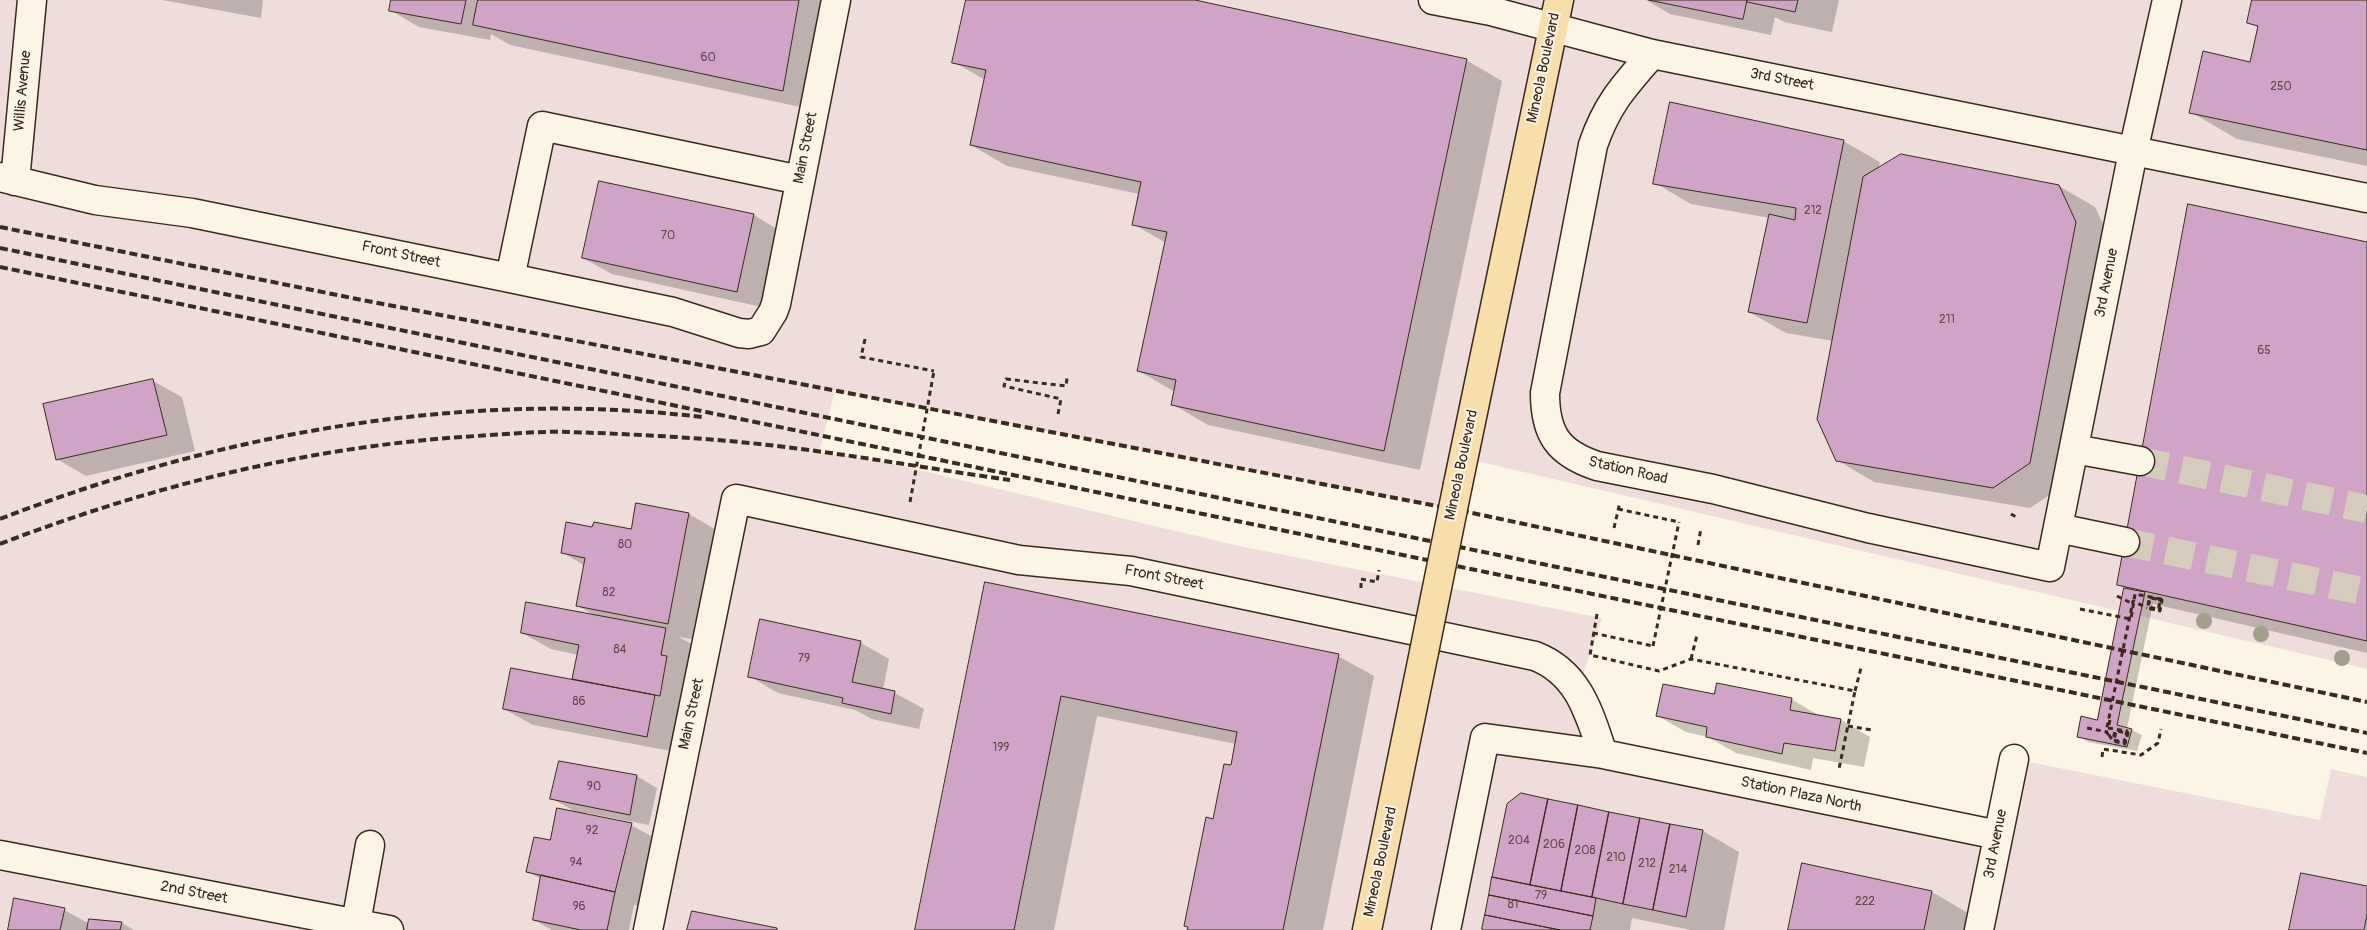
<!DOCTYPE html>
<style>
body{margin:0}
canvas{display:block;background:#fcf5e5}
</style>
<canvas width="2367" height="930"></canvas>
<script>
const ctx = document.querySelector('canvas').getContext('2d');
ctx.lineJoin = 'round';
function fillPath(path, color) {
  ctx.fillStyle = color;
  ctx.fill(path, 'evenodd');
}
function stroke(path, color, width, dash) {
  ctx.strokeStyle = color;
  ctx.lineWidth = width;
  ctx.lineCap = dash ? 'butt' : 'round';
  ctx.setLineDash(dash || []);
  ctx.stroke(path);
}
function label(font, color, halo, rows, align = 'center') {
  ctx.font = font + ' Pangolin,sans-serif';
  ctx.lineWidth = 4;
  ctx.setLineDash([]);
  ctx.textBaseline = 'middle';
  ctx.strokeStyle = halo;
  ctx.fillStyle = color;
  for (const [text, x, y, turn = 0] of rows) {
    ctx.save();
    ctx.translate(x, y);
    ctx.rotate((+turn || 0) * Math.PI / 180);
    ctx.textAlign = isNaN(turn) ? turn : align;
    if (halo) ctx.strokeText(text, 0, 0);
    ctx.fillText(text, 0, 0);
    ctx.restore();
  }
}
fillPath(new Path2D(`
 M 0,0 L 2367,0 L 2367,669 L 1468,459 L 1458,510 L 835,391 L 819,452 L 881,461 L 1239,546 L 1602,618 L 1578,690 L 1604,754 L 1998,835 L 2014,759 L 2320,820 L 2331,769 L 2367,777 L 2367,930 L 0,930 Z`), '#efdddc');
fillPath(new Path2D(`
 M 162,0 L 263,0 L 261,18 Z
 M 392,0 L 838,0 L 819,111 L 510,45 L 491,34 L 490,40 L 419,27 L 390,10 Z
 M 967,0 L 1189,0 L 1466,60 L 1502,81 L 1420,470 L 1208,425 L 1172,404 L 1175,392 L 1139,371 L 1166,243 L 1133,224 L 1139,194 L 1007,166 L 971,145 L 985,80 L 954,62 Z
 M 1646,0 L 1839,0 L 1832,32 L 1784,22 L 1775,17 L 1771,35 L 1670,14 Z
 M 2254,0 L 2367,0 L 2367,166 L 2237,139 L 2191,112 L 2251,63 L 2259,28 L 2249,22 Z
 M 1843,141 L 1880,162 L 1878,170 L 2059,186 L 2095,207 L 2112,243 L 2066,484 L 2030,508 L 1874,482 L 1837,460 L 1833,341 L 1786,333 L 1749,312 L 1770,218 L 1691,204 L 1655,183 Z
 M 754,215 L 782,232 L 766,308 L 612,274 L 583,258 Z
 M 2367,243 L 2367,653 L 2153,604 L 2127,728 L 2142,735 L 2137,751 L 2088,742 L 2078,736 L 2098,721 L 2126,589 L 2118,584 Z
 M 153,381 L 182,397 L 195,451 L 86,476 L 57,459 Z
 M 637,505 L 689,514 L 718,531 L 697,640 L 679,637 L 695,646 L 676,752 L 533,725 L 504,709 L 573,681 L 578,655 L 551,649 L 522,633 L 594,615 L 578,606 L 585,566 L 562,552 L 593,528 L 632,530 Z
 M 986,583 L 1338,656 L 1374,676 L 1323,930 L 1188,930 L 1189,928 L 1185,926 L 1232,766 L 1236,744 L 1097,716 L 1054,930 L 916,930 Z
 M 861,643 L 889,659 L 883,690 L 895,693 L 924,709 L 919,729 L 872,719 L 855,710 L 778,693 L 749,676 Z
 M 1714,696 L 1791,699 L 1820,716 L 1841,720 L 1870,737 L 1864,767 L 1813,758 L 1811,770 L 1736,753 L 1708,737 L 1686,732 L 1658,716 Z
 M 637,776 L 657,788 L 649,825 L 587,813 L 586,815 L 631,825 L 660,841 L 644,907 L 634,905 L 629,930 L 552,930 L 534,920 L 541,879 L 527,871 L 576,812 L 551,798 Z
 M 1522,795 L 1703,831 L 1739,852 L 1724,930 L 1691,930 L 1632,918 L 1630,930 L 1483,930 L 1508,805 Z
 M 1803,865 L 1932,892 L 1968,913 L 1964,930 L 1789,930 Z
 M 2367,888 L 2367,930 L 2290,930 Z
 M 64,910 L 90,924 L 122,923 L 134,930 L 9,930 Z`), '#0003');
const building = new Path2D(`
 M 391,0 L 466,0 L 461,24 L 389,11 Z
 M 478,0 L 799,0 L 783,91 L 473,25 Z
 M 966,0 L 1195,0 L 1467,59 L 1384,451 L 1171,405 L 1176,380 L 1137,371 L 1167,232 L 1132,225 L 1141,182 L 970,145 L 986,70 L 952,63 Z
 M 1649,0 L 1747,0 L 1743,19 Z
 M 1747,0 L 1798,0 L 1795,12 L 1747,2 Z
 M 2252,0 L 2367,0 L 2367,150 L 2189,113 L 2203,51 L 2250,62 L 2258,26 L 2247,23 Z
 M 1670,102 L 1844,140 L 1807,323 L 1748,312 L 1769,214 L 1795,220 L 1796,208 L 1653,184 Z
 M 1901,154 L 2059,185 L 2076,222 L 2030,463 L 1993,488 L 1836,461 L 1817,419 L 1863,177 Z
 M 599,181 L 754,214 L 737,292 L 582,258 Z
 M 2188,204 L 2367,242 L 2367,641 L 2117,585 Z
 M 153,379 L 167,435 L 56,460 L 43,404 Z
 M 636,503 L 689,513 L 668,624 L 576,606 L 585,558 L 561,553 L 566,522 L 592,527 L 594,522 L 631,529 Z
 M 985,582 L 1339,654 L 1283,930 L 1187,930 L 1188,927 L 1184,926 L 1206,817 L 1213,819 L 1224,764 L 1231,765 L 1237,732 L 1061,696 L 1014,930 L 915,930 Z
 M 2124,588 L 2145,592 L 2117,725 L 2132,729 L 2127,747 L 2077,737 L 2081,716 L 2097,720 Z
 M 526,602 L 666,628 L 661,655 L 667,656 L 660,696 L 572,679 L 579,645 L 521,633 Z
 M 760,619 L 861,641 L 852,682 L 895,691 L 891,714 L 842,703 L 843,698 L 748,677 Z
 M 511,668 L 655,695 L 647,737 L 503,709 Z
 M 1717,683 L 1792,698 L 1790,710 L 1841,719 L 1835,751 L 1784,743 L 1782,754 L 1706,737 L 1707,727 L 1656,716 L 1663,684 L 1714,694 Z
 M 559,761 L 637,775 L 630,815 L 550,799 Z
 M 1521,793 L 1548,799 L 1530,885 L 1492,877 L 1507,804 Z
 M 1548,799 L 1578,805 L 1561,891 L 1530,885 Z
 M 1578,805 L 1609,812 L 1592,897 L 1561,891 Z
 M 557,808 L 632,823 L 615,892 L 526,872 L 534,837 L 550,840 Z
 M 1609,812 L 1640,818 L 1623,904 L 1592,897 Z
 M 1640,818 L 1670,824 L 1653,910 L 1623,904 Z
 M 1670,824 L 1703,830 L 1686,917 L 1653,910 Z
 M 1802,863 L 1932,891 L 1924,930 L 1788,930 Z
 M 2301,873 L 2367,886 L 2367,914 L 2364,930 L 2289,930 Z
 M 541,875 L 615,892 L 607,930 L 581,930 L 533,920 Z
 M 1492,877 L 1596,898 L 1593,916 L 1489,895 Z
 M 1489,895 L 1593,916 L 1590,930 L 1560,930 L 1485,915 Z
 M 14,898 L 65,908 L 60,930 L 8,930 Z
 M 692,911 L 777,928 L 777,930 L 687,930 Z
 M 1485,915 L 1560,930 L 1484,930 L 1482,929 Z
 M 89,919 L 122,922 L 120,930 L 87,930 Z`);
fillPath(building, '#d0a4c7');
stroke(building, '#3b2a1e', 1);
stroke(new Path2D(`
 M 2140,461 L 2367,509
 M 2125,542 L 2367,592`), '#d5ccbd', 28, [28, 14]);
const minor = new Path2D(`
 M 1433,0 L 1491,11 L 1652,54 L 2367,198
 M 1652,54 C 1624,86 1607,104 1593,145 L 1545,393 C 1545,434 1558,453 1597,466 L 1713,489 L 1868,528 L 2050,567 L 2133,152 L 2167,0
 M 0,177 L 95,200 L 192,213 L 510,278 L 673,312 L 739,333 L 749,334 L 761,331 L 773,312 L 776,304 L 836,0
 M 15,181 L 32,0
 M 510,278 L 542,126 L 800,180
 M 2074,449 L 2140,461
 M 2058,528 L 2125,542
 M 0,855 L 389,930
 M 356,923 L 370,845
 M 648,930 L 736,499 L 1019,560 L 1131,571 L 1535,656 C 1579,673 1589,713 1603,754
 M 1446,930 L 1485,738 L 1603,754 L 1998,835
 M 1979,930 L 2014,759`);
const major = new Path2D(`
 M 1458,484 L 1559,0
 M 1367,930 L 1424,652`);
stroke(minor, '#3b2a1e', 31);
stroke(major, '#3b2a1e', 31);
stroke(new Path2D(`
 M 865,339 L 861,357 L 934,371
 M 1058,414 L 1061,399 L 1004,386 L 1006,379 L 1066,386 L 1067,378
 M 1618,509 L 1679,522
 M 2011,514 L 2018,518
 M 1614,528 L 1620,502
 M 1698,545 L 1701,528
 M 1361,588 L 1361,579 L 1377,582 L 1379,570
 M 2117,596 L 2133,604
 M 2080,609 L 2131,619 L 2135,594 L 2161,599 L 2158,609 L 2148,607 L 2149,597 L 2161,600 L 2159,610 L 2148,608 L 2150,598 L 2162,600 L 2160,611 L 2147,608
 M 1597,614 L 1590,655 L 1659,671 L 1691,659 L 1855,691 L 1839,769
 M 1593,633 L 1653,646
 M 1691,659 L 1697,635
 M 1855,691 L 1861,668
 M 2109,725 L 2110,719
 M 1848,726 L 1872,730
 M 2087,728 L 2108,732
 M 2108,728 L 2127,731 L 2124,742 L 2113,740 L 2115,730 L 2127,732 L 2125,743 L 2114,741 L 2116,731 L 2128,733 L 2125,744 L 2113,741 L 2109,735
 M 2102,757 L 2103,749 L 2141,755 L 2158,743 L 2161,729`), '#3b2a1e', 3, [5, 4]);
stroke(minor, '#fcf5e5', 28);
stroke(major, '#f8deab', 28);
stroke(new Path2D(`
 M 0,227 L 357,299 L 1458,510 L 2367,702
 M 0,248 L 2367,733
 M 0,267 L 2367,753
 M 0,519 C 222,433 465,389 702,417
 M 0,544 C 153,485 312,446 476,436 C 507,434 539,431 569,432 C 629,434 690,437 750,443 C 837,452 924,468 1010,480`), '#3b2a1e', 4, [8, 4]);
const majorBridge = new Path2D(`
 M 1424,652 L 1458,484`);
stroke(majorBridge, '#3b2a1e', 31, []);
stroke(new Path2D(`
 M 910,502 L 934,371
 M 1653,646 L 1679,522
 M 2109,735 L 2106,732 L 2133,601 L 2147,608`), '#3b2a1e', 3, [5, 4]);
stroke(majorBridge, '#f8deab', 28);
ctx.fillStyle = '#a29f8a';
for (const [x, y] of [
 [2204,621],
 [2261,634],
 [2342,658]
]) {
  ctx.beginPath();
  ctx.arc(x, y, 8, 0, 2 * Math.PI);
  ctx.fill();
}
label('12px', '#604848', null, [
 ["60",708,58],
 ["250",2281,87],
 ["212",1813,211],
 ["70",668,236],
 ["211",1947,320],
 ["65",2264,351],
 ["80",625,545],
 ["82",609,593],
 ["84",620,650],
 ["79",804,659],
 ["86",579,702],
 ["199",1001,748],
 ["90",594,787],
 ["92",592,831],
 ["204",1519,841],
 ["206",1554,845],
 ["208",1585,851],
 ["210",1616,858],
 ["94",576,863],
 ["212",1647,864],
 ["214",1678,870],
 ["79",1541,896],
 ["222",1865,902],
 ["81",1513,905],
 ["96",579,907]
]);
label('15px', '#3b2a1e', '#fcf5e5', [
 ["Mineola Boulevard",1544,68,-78],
 ["3rd Street",1782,80,11],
 ["Willis Avenue",23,91,-85],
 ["Main Street",806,148,-79],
 ["Front Street",401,255,12],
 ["3rd Avenue",2107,283,-79],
 ["Mineola Boulevard",1462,465,-78],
 ["Station Road",1628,471,13],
 ["Front Street",1164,578,11],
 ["Main Street",692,714,-78],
 ["Station Plaza North",1801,795,12],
 ["3rd Avenue",1996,844,-79],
 ["Mineola Boulevard",1381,862,-78],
 ["2nd Street",194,893,11]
]);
</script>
